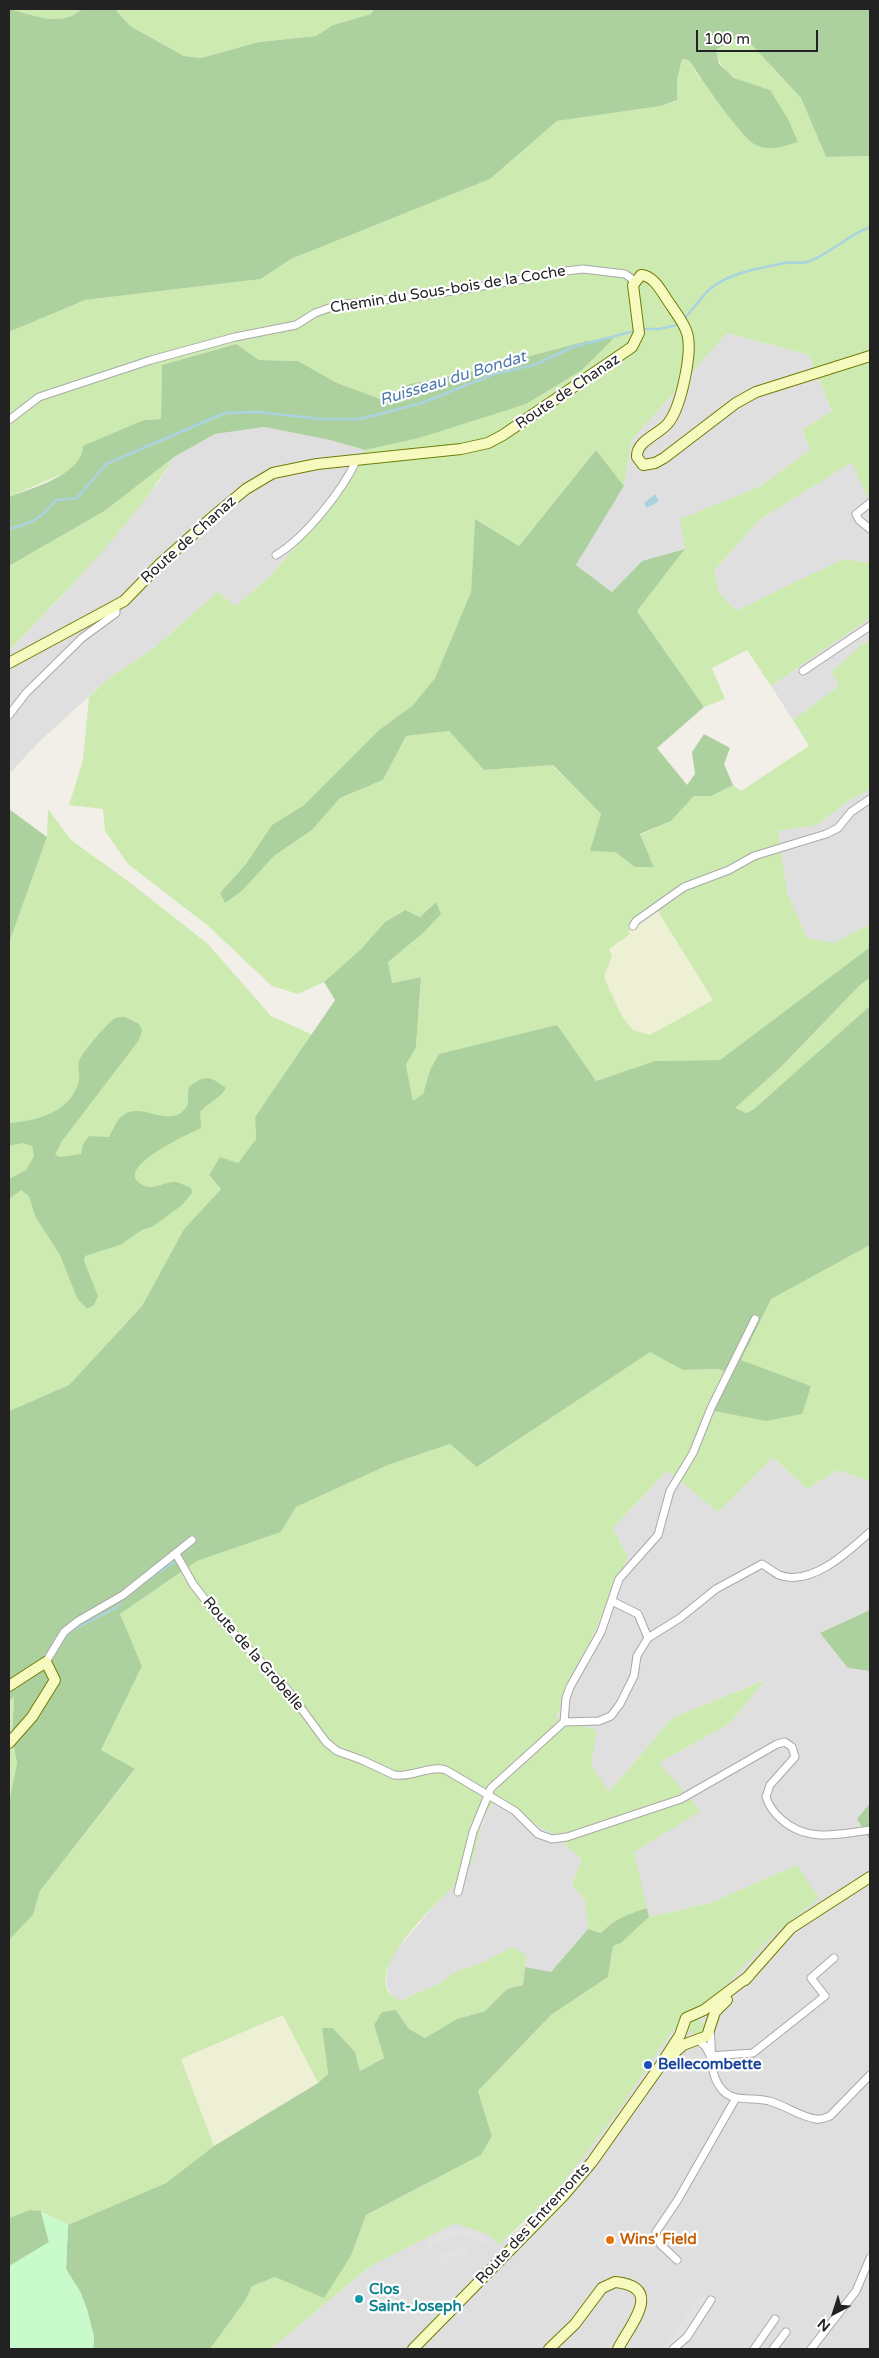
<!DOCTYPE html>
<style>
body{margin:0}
#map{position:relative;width:879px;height:2358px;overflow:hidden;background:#f2efe9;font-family:"Varela Round",sans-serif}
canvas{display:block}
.frame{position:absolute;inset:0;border:10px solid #222;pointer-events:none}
.north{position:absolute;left:809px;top:2288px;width:50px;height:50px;-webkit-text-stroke:4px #fff;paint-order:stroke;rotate:220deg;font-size:14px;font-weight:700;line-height:20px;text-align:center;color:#222}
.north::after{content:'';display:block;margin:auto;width:18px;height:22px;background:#222;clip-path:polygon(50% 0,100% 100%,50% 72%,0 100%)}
.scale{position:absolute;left:696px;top:30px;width:122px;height:22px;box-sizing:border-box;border:2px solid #222;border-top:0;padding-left:6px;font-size:15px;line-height:18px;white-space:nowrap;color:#222;-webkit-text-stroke:4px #fff;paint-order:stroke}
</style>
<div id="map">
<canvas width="879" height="2358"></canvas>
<div class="frame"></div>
<div class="north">N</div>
<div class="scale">100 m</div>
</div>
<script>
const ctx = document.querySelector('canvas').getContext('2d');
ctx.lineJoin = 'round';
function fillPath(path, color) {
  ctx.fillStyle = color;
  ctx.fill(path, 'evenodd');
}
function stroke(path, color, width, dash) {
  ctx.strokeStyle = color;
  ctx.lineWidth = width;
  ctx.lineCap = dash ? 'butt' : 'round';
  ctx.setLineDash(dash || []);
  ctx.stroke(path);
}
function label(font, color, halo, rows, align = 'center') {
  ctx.font = font + ' "Varela Round",sans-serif';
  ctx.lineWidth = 4.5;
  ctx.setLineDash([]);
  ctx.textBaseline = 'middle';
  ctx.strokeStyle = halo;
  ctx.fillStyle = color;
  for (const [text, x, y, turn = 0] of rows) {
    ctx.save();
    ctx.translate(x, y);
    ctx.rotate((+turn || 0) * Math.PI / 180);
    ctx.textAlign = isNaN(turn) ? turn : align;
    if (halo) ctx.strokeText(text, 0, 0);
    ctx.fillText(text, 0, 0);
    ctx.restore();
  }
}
fillPath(new Path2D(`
 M 727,333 L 809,355 L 832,411 L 802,429 L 810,450 L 759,487 L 681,519 L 685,549 L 642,561 L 612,592 L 576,565 L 624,486 L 631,441 Z
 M 264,427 L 330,440 L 365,450 L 340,495 L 270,576 L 236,606 L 217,592 L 153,649 L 109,678 L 39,742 L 9,774 L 9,651 L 62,596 L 116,534 L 158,483 L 174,457 L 215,434 Z
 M 853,461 L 870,504 L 870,563 L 843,559 L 736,611 L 719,593 L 714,571 L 759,520 Z
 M 870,618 L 870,641 L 861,645 L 839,686 L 793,720 L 771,686 Z
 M 870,789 L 870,924 L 834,943 L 807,938 L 787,892 L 777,831 L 817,825 L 845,803 Z
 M 773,1457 L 807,1489 L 837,1470 L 870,1481 L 870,1610 L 847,1668 L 870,1671 L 870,1803 L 857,1819 L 870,1841 L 870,2349 L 271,2349 L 368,2268 L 455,2223 L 489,2235 L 499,2245 L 527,2221 L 679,2013 L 797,1865 L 710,1903 L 649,1917 L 633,1852 L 659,1763 L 730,1723 L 764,1680 L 672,1718 L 609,1792 L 556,1718 L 628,1557 L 613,1528 L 667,1471 L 718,1512 Z
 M 497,1801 L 518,1816 L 555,1834 L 582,1860 L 572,1884 L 585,1900 L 588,1929 L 551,1972 L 525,1967 L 526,1955 L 484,1962 L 455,1972 L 438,1984 L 399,2001 L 390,1993 L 386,1984 L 387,1973 L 391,1957 L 444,1894 L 467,1871 L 487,1810 L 490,1805 Z`), '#e0dfdf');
fillPath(new Path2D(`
 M 657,910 L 713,1000 L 650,1035 L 633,1030 L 622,1016 L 605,980 L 605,973 L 612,957 L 609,949 L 629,935 L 630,926 Z
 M 284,2015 L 318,2083 L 214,2146 L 181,2060 Z`), '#eef0d5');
fillPath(new Path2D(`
 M 9,9 L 82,9 C 61,28 34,15 9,9 Z
 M 115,9 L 374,9 L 371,14 L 333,25 L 316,36 L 259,42 L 201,58 L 184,56 L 130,26 Z
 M 733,39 L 750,43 L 801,98 L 826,157 L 870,156 L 870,504 L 852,462 L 759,520 L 714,571 L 719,593 L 736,611 L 843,559 L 870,563 L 870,618 L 771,686 L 747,650 L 712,668 L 725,699 L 704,707 L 637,611 L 685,549 L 680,519 L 759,487 L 810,450 L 802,429 L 832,411 L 809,355 L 727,333 L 631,441 L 624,486 L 596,450 L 519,546 L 475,519 L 471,592 L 435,678 L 412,706 L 379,730 L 304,805 L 272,825 L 246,864 L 220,893 L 225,903 L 242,891 L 274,856 L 312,830 L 340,798 L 383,780 L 406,736 L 449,731 L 484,770 L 552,765 L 601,814 L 615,852 L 635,867 L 654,866 L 640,835 L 671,821 L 694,796 L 733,785 L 741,791 L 809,746 L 793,720 L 839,686 L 832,672 L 861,645 L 870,641 L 870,789 L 845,803 L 817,825 L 778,831 L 787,892 L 807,938 L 834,943 L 870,924 L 870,947 L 720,1060 L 655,1061 L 596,1081 L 430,1070 L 423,1094 L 413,1102 L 406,1065 L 416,1047 L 421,977 L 392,983 L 388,961 L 423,933 L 436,902 L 420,917 L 404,910 L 385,922 L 360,950 L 324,982 L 298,994 L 272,986 L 207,925 L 128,864 L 105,831 L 103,809 L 69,805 L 83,760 L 89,697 L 109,678 L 153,649 L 217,592 L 236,606 L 270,576 L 340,495 L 365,450 L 419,438 L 582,370 L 613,338 L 586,341 L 512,361 L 409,384 L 383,400 L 337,383 L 298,361 L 259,360 L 236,344 L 162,365 L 161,419 L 144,420 L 83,455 L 71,470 L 9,497 L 9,332 L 85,300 L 261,279 L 291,259 L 490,179 L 557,121 L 661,106 L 676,101 L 677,79 L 681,59 L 689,60 L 700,79 L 770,90 C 745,82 721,79 716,50 ZM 657,910 L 713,1000 L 650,1035 L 633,1030 L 622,1016 L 605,980 L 605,973 L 612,957 L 609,949 L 629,935 L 630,926 Z
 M 174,457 C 131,527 66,591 9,651 L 9,566 L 106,510 Z
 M 48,809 L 71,840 L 128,881 L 208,944 L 271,1016 L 313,1035 L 255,1117 L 256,1139 L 238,1163 L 220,1158 L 209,1175 L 221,1189 L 184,1229 L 142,1306 L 69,1385 L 9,1411 L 9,943 L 47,837 Z
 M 870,978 L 870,1007 L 754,1109 L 746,1113 L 734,1108 L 781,1067 L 860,985 Z
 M 870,1245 L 870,1481 L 837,1470 L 807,1489 L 773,1457 L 718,1512 L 667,1471 L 613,1528 L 628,1557 L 556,1718 L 597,1730 L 591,1765 L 609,1792 L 672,1718 L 765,1680 L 730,1723 L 659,1763 L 701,1811 L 634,1852 L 647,1908 C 629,1913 613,1920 601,1933 L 588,1929 L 585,1900 L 572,1884 L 582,1860 L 554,1834 L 518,1816 L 497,1801 C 475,1814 481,1855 466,1873 C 447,1895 366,1963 390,1994 C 393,1996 397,1999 400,2001 L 438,1984 L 455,1972 L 484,1962 L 512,1947 L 526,1955 L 523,1985 L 507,1989 L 485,2011 L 457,2019 L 425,2038 L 409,2029 L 396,2010 L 374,2025 L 384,2058 L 360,2071 L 355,2052 L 333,2028 L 322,2029 L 328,2074 L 318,2083 L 283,2015 L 181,2059 L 214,2146 L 166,2183 L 68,2225 C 40,2211 39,2206 9,2218 L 9,1940 L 33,1915 L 40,1891 L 135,1770 L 101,1750 L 142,1666 L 120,1614 L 197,1561 L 281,1532 L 296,1507 L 388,1465 L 450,1444 L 478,1467 L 650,1351 L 683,1370 L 717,1369 L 732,1373 L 715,1411 L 811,1386 L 740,1360 L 770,1299 Z
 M 14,1696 L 12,1737 L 17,1763 L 9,1802 L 9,1701 Z
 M 797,1865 L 819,1898 L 773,1935 L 723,1988 L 671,2032 L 615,2115 L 558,2189 L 499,2245 L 489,2235 L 455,2223 L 368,2268 L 271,2349 L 210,2349 L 245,2301 L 252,2286 L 275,2277 L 324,2297 L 351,2256 L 366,2215 L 481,2155 L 492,2136 L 478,2091 L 551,2015 L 608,1977 L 613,1946 L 621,1943 L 649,1917 L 710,1903 Z
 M688 2027a8 8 0 1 1 16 0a8 8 0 1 1-16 0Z`), '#cdebb0');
fillPath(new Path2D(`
 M 9,9 C 34,15 61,28 82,9 L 115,9 L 130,26 L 184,56 L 201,58 L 259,42 L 316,36 L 333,25 L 371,14 L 374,9 L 870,9 L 870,156 L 826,157 L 801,98 L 750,43 L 733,39 L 716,50 L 719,64 L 734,78 L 770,90 L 788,119 L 798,142 C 784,146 771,152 756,145 C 742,139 699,76 689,60 L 682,59 L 677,79 L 677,100 L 661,106 L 557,121 L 490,179 L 291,259 L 261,279 L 85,300 L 9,332 Z
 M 614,338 L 582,370 L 526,404 L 419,438 L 365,450 L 330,440 L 264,427 L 215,434 L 174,457 L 106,510 L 9,566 L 9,497 C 32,488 82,475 83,446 L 144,420 L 161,419 L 162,365 L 236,344 L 259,360 L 298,361 L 337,383 L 383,400 L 409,384 L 482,369 L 586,341 Z
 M 596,450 L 624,486 L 576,565 L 612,592 L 642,561 L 685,549 L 637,611 L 704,707 L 657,748 L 687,785 L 695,774 L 692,752 L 704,734 L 730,748 L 724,764 L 733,785 L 711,796 L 694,796 L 671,821 L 640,834 L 654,867 L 635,867 L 615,852 L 590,851 L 601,814 L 553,765 L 484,770 L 449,731 L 406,736 L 383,780 L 340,798 L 312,830 L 274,856 L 242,891 L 225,903 L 220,893 L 246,864 L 272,825 L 304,805 L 379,730 L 412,706 L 435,678 L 471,592 L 475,519 L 519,546 Z
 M 9,809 L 47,837 L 9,943 Z
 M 436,902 L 441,914 L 423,933 L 388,962 L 392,983 L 421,977 L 416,1047 L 406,1065 L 413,1101 L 423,1094 L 430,1070 L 439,1054 L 557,1025 L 596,1081 L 655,1061 L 720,1060 L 870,947 L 870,978 L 860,985 L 781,1067 L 735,1108 L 746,1113 L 754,1109 L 870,1006 L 870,1245 L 771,1299 L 741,1360 L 811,1386 L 802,1414 L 766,1421 L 714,1411 L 732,1373 L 717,1369 L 683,1370 L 650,1352 L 477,1467 L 450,1444 L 388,1465 L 296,1507 L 281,1532 L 197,1561 L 120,1614 L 142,1666 L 101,1750 L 135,1769 L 40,1891 L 33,1915 L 9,1940 L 9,1802 L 17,1763 L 12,1737 L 14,1697 L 9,1701 L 9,1411 L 69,1385 L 142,1306 L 184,1229 L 221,1189 L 209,1175 L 220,1157 L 238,1163 L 256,1139 L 255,1117 L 335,1000 L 324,982 L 360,950 L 385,922 L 405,910 L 420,917 Z
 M 125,1017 L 139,1024 L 142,1030 L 139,1040 L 62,1141 L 55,1155 L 60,1157 L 81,1154 L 83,1144 L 89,1136 L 109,1137 C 112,1131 115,1124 119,1119 C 138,1096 171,1133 187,1106 C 189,1101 187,1093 189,1087 C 206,1074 209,1076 226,1088 C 221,1098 207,1103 200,1112 L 201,1128 C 189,1134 107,1170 145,1186 C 154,1190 166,1181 176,1182 C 181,1183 186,1186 191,1188 L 192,1193 L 182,1205 L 152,1227 L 142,1230 L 120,1245 L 85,1256 L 84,1261 L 98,1296 L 94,1305 L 87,1309 L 77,1298 L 60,1255 L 35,1216 L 29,1196 L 21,1190 L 9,1199 L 9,1179 L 26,1170 L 34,1156 L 32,1146 L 22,1143 L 9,1146 L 9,1123 C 37,1121 72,1112 79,1080 C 80,1074 77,1067 79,1061 C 83,1051 106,1025 114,1019 C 117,1017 122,1017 125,1017 Z
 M 870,1610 L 870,1671 L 848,1668 L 820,1633 Z
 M 870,1803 L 870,1841 L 857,1819 Z
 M 647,1908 L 649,1917 L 621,1943 L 613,1946 L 608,1977 L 551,2015 L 478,2091 L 492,2136 L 481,2155 L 366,2215 L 351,2256 L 324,2298 L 275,2277 L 252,2286 L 245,2301 L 210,2349 L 93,2349 L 94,2336 L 66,2269 L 68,2225 L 166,2183 L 214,2146 L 318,2083 L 328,2074 L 322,2028 L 333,2028 L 355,2052 L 360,2071 L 384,2058 L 374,2025 L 382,2012 L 396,2010 L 409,2029 L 425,2038 L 457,2019 L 485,2011 L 507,1989 L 523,1985 L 525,1967 L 551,1972 L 588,1929 L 601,1933 C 613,1920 629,1913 647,1908 Z
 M 30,2210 L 41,2211 L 49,2242 L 9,2268 L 9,2218 Z`), '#add19e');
fillPath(new Path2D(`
 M 41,2212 L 68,2225 L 66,2269 L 80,2291 L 87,2309 L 94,2336 L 93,2349 L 9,2349 L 9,2266 L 49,2242 Z`), '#c8facc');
fillPath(new Path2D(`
 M 457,2229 L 473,2231 L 488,2240 L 484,2245 L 468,2236 L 460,2236 L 448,2238 L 428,2248 L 424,2242 L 442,2233 Z
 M 467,2249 L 470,2253 L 467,2257 L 460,2255 L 447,2259 L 441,2265 L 438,2262 L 443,2253 L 458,2249 Z
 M 702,2291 L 709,2296 L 683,2335 L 667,2349 L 660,2349 L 671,2339 Z`), '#e2e2e2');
fillPath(new Path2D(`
 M 655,494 L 659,501 L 647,508 L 644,503 Z
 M 178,1561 L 144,1583 L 118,1608 L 75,1630 L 60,1643 L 75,1628 L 126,1601 L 143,1582 L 172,1562 Z`), '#aad3df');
stroke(new Path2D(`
 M 686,317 C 694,308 702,296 711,288 C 731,272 759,269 784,263 C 793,261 800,265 810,261 C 831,253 848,235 870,227
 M 645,329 L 659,329 L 677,325
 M 9,529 C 33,523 40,519 56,500 L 77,498 L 106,464 L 225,413 L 258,412 L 321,419 L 360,419 L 422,403 L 494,374 L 534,365 L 573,347 L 634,331`), '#aad3df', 2.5);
const street = new Path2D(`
 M 9,420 L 39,397 L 151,360 L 235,337 L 296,325 L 315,313 L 338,305 L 428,295 L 525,279 L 549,273 L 583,269 L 625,274 L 632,279 L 633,285
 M 870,503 L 856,514 L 859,520 L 870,529
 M 276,555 C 305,538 343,490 357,459
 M 803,671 L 870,626
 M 9,715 L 26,693 L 82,638 L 116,613 L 116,606
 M 633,926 L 636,921 L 684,887 L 729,870 L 754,856 L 826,834 L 838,828 L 851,812 L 870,799
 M 176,1554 L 193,1584 L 219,1618 L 287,1689 L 326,1742 L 337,1751 L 362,1760 L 394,1775 C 412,1778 428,1765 446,1770 L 515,1811 L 538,1834 L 552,1839 L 567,1837 L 681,1799 L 777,1744 L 785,1742 L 792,1747 L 795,1757 L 770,1785 L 766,1797 C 769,1806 774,1813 781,1819 C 807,1843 839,1834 870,1830
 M 612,1601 L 638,1614 L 648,1638
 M 46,1662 L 64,1632 L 78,1621 L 123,1595 L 192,1540
 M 564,1722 L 566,1698 L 570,1687 L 601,1632 L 619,1579 L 658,1535 L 670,1491 L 693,1453 L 711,1408 L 755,1319
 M 458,1892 L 473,1832 L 491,1788 L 564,1722 L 599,1721 L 611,1716 L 620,1704 L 634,1676 L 637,1656 L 648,1638 L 680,1618 L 716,1589 L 762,1564 C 767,1567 773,1572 779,1575 C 811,1587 848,1552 870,1532
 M 710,2031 C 713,2050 708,2070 720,2087 C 731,2104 753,2096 769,2101 C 785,2105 800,2117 816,2119 C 822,2120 825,2118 830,2116 L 870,2075
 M 698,2040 L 705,2046 L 710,2055
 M 710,2056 L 753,2053 L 825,1996 L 811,1978 L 834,1958
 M 677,2260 L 660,2244 L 656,2232 L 677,2201 L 736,2098
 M 673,2349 L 687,2337 L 711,2300
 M 754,2349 L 775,2319
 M 773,2349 L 786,2332
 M 811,2349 L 856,2291 L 870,2258`);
const secondary = new Path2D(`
 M 9,663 L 124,601 L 161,563 L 216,514 L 246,489 L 273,473 L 317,464 L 461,449 L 488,443 L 503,435 L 632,347 L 639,333 L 633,285 L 641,275 C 655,276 662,293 670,304 C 676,313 684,323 687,333 C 693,352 681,406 669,422 C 661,434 636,440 637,457 L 643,465 L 655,463 L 664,458 L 736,403 L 756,392 L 870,356
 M 9,1686 L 46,1662 L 55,1680 L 32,1717 L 9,1743
 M 745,1980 L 791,1928 L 870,1877
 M 672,2055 L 683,2045 L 707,2036 L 715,2012 L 727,2000
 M 413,2349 L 564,2195 L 592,2162 L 660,2066 L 680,2035 L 686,2018 L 704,2010 L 749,1976
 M 549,2349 L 575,2324 L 602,2288 L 615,2282 C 666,2287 629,2326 618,2349`);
stroke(street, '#a9a9a9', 9);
stroke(secondary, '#707d05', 12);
stroke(street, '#fff', 7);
stroke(secondary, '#f7fabf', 10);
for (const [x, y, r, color] of [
 [648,2065,5,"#1a4fb4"],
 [610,2240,5,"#e8710a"],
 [359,2299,5,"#0f9aa8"]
]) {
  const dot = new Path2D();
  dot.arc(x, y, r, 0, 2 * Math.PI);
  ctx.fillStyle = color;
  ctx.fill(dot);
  stroke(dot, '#fff', 2);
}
label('15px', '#222', '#fff', [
 ["Chemin du Sous-bois de la Coche",448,290,-9],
 ["Route de Chanaz",568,392,-34],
 ["Route de Chanaz",189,540,-42],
 ["Route de la Grobelle",253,1654,49],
 ["Route des Entremonts",533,2224,-47]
]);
label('bold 15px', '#164399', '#fff', [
 ["Bellecombette",658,2065]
], 'left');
label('bold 15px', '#c56008', '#fff', [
 ["Wins' Field",620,2240]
], 'left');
label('bold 15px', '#0d838f', '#fff', [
 ["Clos",369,2290],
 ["Saint-Joseph",369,2307]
], 'left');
label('italic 16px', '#4a7aab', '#fff', [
 ["Ruisseau du Bondat",453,379,-17]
]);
</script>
